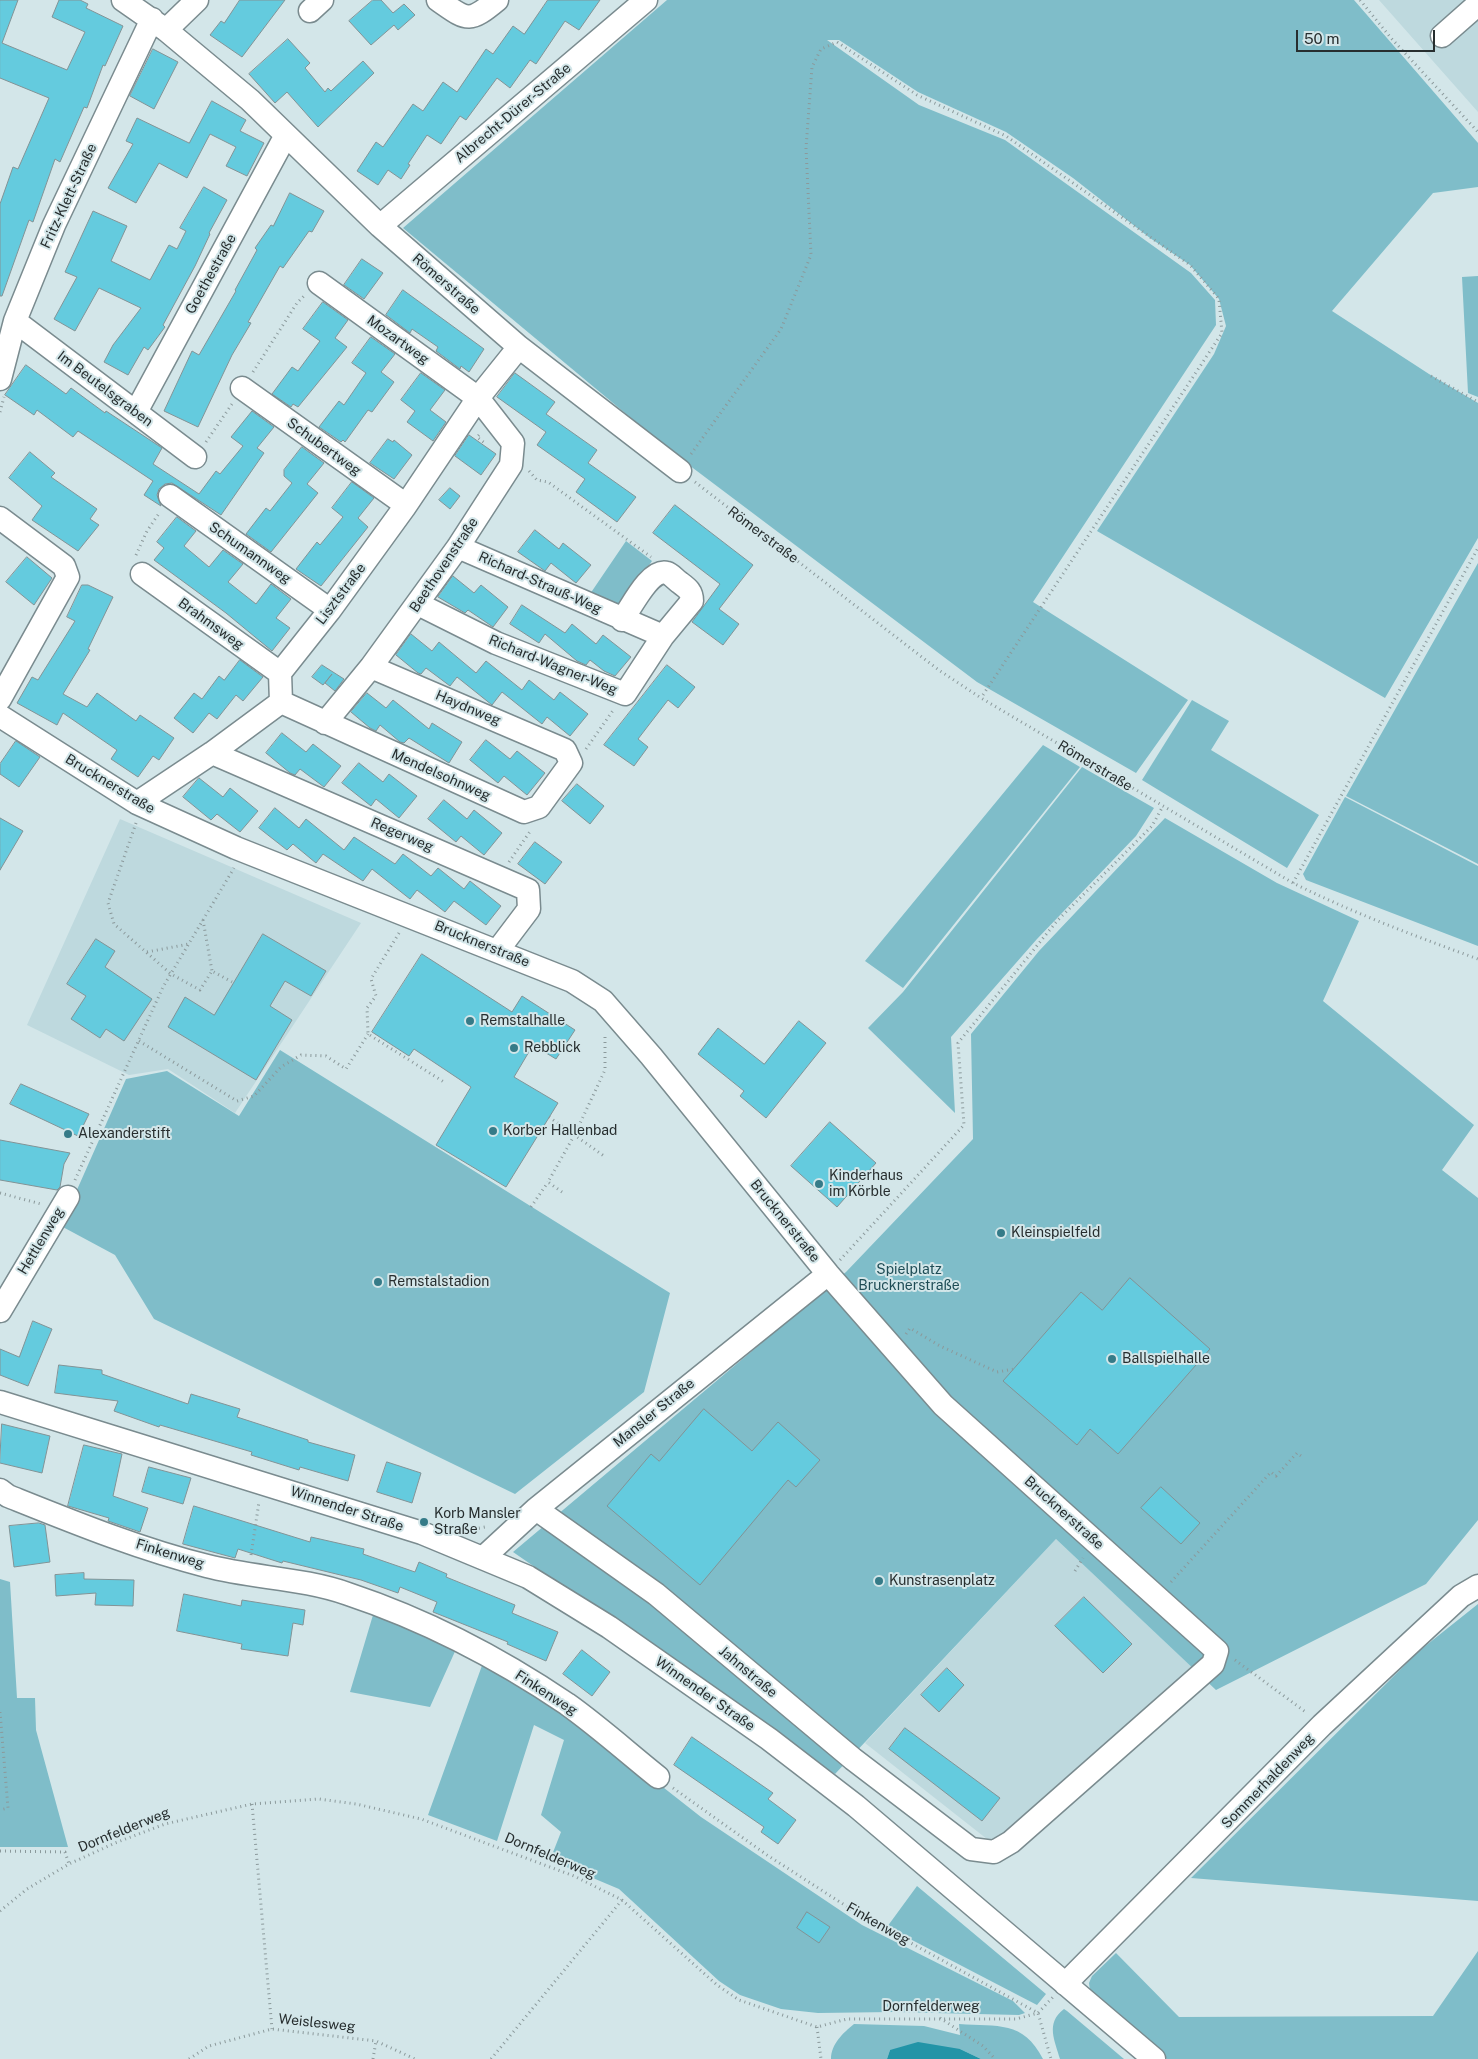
<!DOCTYPE html>
<meta charset="utf-8">
<style>
body{margin:0}
#map{position:relative;width:1478px;height:2059px;overflow:hidden;background:#d3e6e9;font-family:"Public Sans",sans-serif}
canvas{display:block}
.scale{position:absolute;left:1296px;top:30px;width:139px;height:22px;box-sizing:border-box;border:2px solid #272e2f;border-top:0;padding-left:6px;font-size:15px;line-height:18px;white-space:nowrap;color:#272e2f;-webkit-text-stroke:4px #d3e6e9;paint-order:stroke}
</style>
<div id="map">
<canvas width="1478" height="2059"></canvas>
<div class="scale">50 m</div>
</div>
<script>
const ctx = document.querySelector('canvas').getContext('2d');
ctx.lineJoin = 'round';
function fillPath(path, color) {
  ctx.fillStyle = color;
  ctx.fill(path, 'evenodd');
}
function stroke(path, color, width, dash) {
  ctx.strokeStyle = color;
  ctx.lineWidth = width;
  ctx.lineCap = dash ? 'butt' : 'round';
  ctx.setLineDash(dash || []);
  ctx.stroke(path);
}
function label(font, color, halo, rows, align = 'center') {
  ctx.font = font + ' "Public Sans",sans-serif';
  ctx.lineWidth = 4;
  ctx.setLineDash([]);
  ctx.textBaseline = 'middle';
  ctx.strokeStyle = halo;
  ctx.fillStyle = color;
  for (const [text, x, y, turn = 0] of rows) {
    ctx.save();
    ctx.translate(x, y);
    ctx.rotate((+turn || 0) * Math.PI / 180);
    ctx.textAlign = isNaN(turn) ? turn : align;
    if (halo) ctx.strokeText(text, 0, 0);
    ctx.fillText(text, 0, 0);
    ctx.restore();
  }
}
fillPath(new Path2D(`
 M 1379,0 L 1478,0 L 1478,112 Z
 M 120,819 L 361,923 L 235,1113 L 168,1069 L 129,1075 L 27,1025 Z
 M 1056,1539 L 1194,1669 L 992,1843 L 865,1743 Z`), '#bed9de');
fillPath(new Path2D(`
 M 667,0 L 1354,0 L 1478,143 L 1478,187 L 1433,193 L 1332,311 L 1429,374 L 1478,403 L 1478,538 L 1385,698 L 1097,531 L 1214,354 L 1226,326 L 1219,299 L 1190,265 L 1150,238 L 1073,178 L 1006,132 L 918,92 L 839,40 L 827,40 L 919,105 L 1005,140 L 1191,273 L 1215,300 L 1216,325 L 1033,602 L 1188,700 L 1136,773 L 977,682 L 673,453 L 403,228 Z
 M 1478,276 L 1478,397 L 1468,393 L 1462,277 Z
 M 626,541 L 652,561 L 619,606 L 590,594 Z
 M 1478,563 L 1478,864 L 1346,796 Z
 M 1192,700 L 1229,721 L 1211,750 L 1319,815 L 1287,868 L 1142,780 Z
 M 1043,745 L 1080,767 L 903,988 L 865,961 Z
 M 1082,767 L 1154,808 L 1136,836 L 1037,939 L 951,1037 L 955,1113 L 868,1028 L 903,992 Z
 M 1345,797 L 1478,866 L 1478,946 L 1306,880 L 1303,874 Z
 M 1165,818 L 1277,883 L 1359,921 L 1323,1001 L 1474,1125 L 1442,1170 L 1478,1198 L 1478,1520 L 1426,1584 L 1216,1690 L 1056,1539 L 835,1774 L 513,1552 L 846,1272 L 973,1139 L 971,1034 L 1039,951 Z
 M 280,1050 L 670,1293 L 644,1392 L 515,1494 L 154,1319 L 115,1255 L 61,1226 L 126,1079 L 167,1071 L 239,1116 Z
 M 0,1579 L 10,1582 L 17,1698 L 35,1698 L 36,1730 L 68,1847 L 0,1847 Z
 M 1478,1604 L 1478,1901 L 1191,1878 L 1419,1651 Z
 M 373,1615 L 457,1647 L 430,1707 L 350,1692 Z
 M 484,1660 L 566,1711 L 701,1817 L 862,1925 L 1013,2001 L 1025,2013 L 1019,2015 L 893,2012 L 818,2013 L 781,2009 L 740,1995 L 719,1981 L 619,1889 L 550,1860 L 561,1832 L 541,1815 L 564,1740 L 534,1725 L 497,1841 L 428,1815 Z
 M 917,1886 L 1046,1994 L 1037,2005 L 887,1927 Z
 M 1478,1951 L 1478,2059 L 1167,2059 L 1102,2004 L 1090,1991 L 1089,1983 L 1092,1976 L 1116,1953 L 1179,2017 L 1433,2016 Z
 M 1064,2009 L 1067,2011 L 1124,2059 L 1060,2059 C 1055,2041 1045,2023 1064,2009 Z
 M 854,2024 L 924,2026 L 960,2035 L 959,2024 C 998,2027 1023,2020 1043,2059 L 981,2059 L 960,2049 L 890,2050 L 887,2059 L 831,2059 C 831,2044 843,2033 854,2024 Z`), '#7fbdc9');
fillPath(new Path2D(`
 M 918,2042 L 960,2049 L 981,2059 L 887,2059 L 890,2050 Z`), '#2294a7');
const building = new Path2D(`
 M 0,0 L 18,0 L 2,43 L 67,70 L 85,32 L 52,17 L 59,0 L 80,0 L 88,4 L 86,8 L 123,26 L 105,66 L 103,65 L 87,108 L 84,107 L 60,162 L 55,159 L 33,222 L 29,220 L 2,296 L 0,296 L 0,204 L 13,167 L 18,169 L 49,98 L 0,78 Z
 M 240,0 L 285,0 L 242,57 L 210,35 L 221,21 L 224,23 Z
 M 373,0 L 381,0 L 393,13 L 404,4 L 415,15 L 398,30 L 394,25 L 371,45 L 349,21 Z
 M 548,0 L 600,0 L 579,30 L 565,21 L 536,64 L 530,60 L 510,88 L 497,78 L 466,120 L 460,116 L 441,144 L 427,135 L 408,164 L 410,165 L 401,179 L 388,170 L 378,185 L 357,171 L 376,142 L 383,147 L 413,104 L 423,111 L 443,82 L 457,92 L 486,49 L 493,54 L 513,26 L 524,34 Z
 M 288,39 L 310,63 L 305,68 L 325,92 L 328,88 L 331,91 L 363,61 L 374,73 L 318,127 L 287,92 L 275,103 L 249,74 Z
 M 153,49 L 178,62 L 154,109 L 130,96 Z
 M 212,101 L 246,120 L 240,131 L 264,143 L 247,176 L 226,166 L 236,147 L 210,134 L 187,178 L 159,163 L 136,203 L 108,188 L 133,144 L 126,141 L 137,118 L 189,143 Z
 M 204,187 L 227,200 L 209,233 L 210,234 L 195,266 L 163,325 L 165,327 L 148,350 L 144,347 L 128,375 L 104,362 L 113,345 L 141,308 L 99,288 L 75,331 L 54,319 L 77,277 L 65,272 L 93,211 L 127,226 L 111,261 L 150,280 L 169,245 L 177,249 L 186,231 L 180,228 Z
 M 290,193 L 324,211 L 312,232 L 309,231 L 283,268 L 280,266 L 248,322 L 251,323 L 232,355 L 198,427 L 164,411 L 192,351 L 199,355 L 236,291 L 235,290 L 257,250 L 255,248 L 271,225 L 273,226 Z
 M 362,259 L 383,273 L 364,299 L 344,285 Z
 M 403,290 L 484,349 L 469,372 L 461,366 L 460,369 L 436,351 L 438,347 L 412,329 L 410,333 L 386,315 Z
 M 323,302 L 348,320 L 335,338 L 347,347 L 298,407 L 293,404 L 291,407 L 272,394 L 292,367 L 298,371 L 320,341 L 303,329 Z
 M 371,337 L 395,354 L 381,372 L 394,382 L 372,412 L 368,410 L 345,442 L 343,440 L 341,442 L 319,427 L 339,401 L 344,405 L 366,373 L 352,363 Z
 M 26,365 L 66,394 L 71,388 L 105,413 L 106,411 L 162,448 L 153,464 L 199,494 L 216,471 L 220,474 L 243,446 L 231,437 L 252,411 L 274,427 L 257,448 L 264,453 L 221,515 L 172,483 L 165,484 L 159,489 L 157,495 L 161,506 L 144,495 L 153,481 L 78,431 L 73,437 L 37,410 L 34,415 L 5,395 Z
 M 421,373 L 445,390 L 430,410 L 446,422 L 433,441 L 407,422 L 415,411 L 401,400 Z
 M 515,373 L 555,402 L 546,414 L 597,450 L 588,463 L 636,497 L 617,522 L 576,492 L 585,479 L 537,445 L 546,432 L 497,397 Z
 M 469,435 L 496,454 L 481,475 L 455,456 Z
 M 388,439 L 393,442 L 394,440 L 412,455 L 394,479 L 370,463 Z
 M 302,447 L 324,463 L 307,484 L 318,493 L 271,552 L 246,534 L 266,508 L 270,511 L 292,483 L 284,476 L 284,470 Z
 M 30,452 L 55,473 L 51,477 L 97,509 L 90,519 L 99,525 L 78,551 L 32,520 L 42,506 L 9,478 Z
 M 352,482 L 374,498 L 358,518 L 368,527 L 321,586 L 296,569 L 317,542 L 320,545 L 343,517 L 332,508 Z
 M 450,488 L 460,496 L 450,509 L 439,500 Z
 M 675,505 L 753,565 L 719,609 L 739,624 L 723,645 L 692,622 L 720,584 L 653,533 Z
 M 177,517 L 196,531 L 184,546 L 209,567 L 223,550 L 243,564 L 228,582 L 256,604 L 271,584 L 291,599 L 276,618 L 290,628 L 272,651 L 226,613 L 154,560 L 164,548 L 157,542 Z
 M 535,530 L 559,549 L 563,543 L 591,565 L 576,583 L 551,563 L 545,571 L 518,552 Z
 M 27,557 L 52,578 L 34,605 L 6,582 Z
 M 453,576 L 474,593 L 481,585 L 508,607 L 493,627 L 468,610 L 465,613 L 438,597 Z
 M 82,585 L 88,585 L 113,597 L 88,649 L 90,650 L 63,694 L 87,707 L 97,693 L 136,721 L 140,715 L 174,738 L 159,760 L 153,756 L 138,777 L 111,759 L 117,750 L 63,713 L 57,725 L 17,703 L 32,677 L 38,680 L 75,621 L 67,617 Z
 M 522,605 L 565,633 L 572,624 L 596,644 L 603,635 L 631,657 L 615,676 L 604,671 L 590,660 L 586,665 L 577,661 L 545,634 L 539,643 L 510,624 Z
 M 411,634 L 432,651 L 439,642 L 476,673 L 486,661 L 522,690 L 529,680 L 554,700 L 560,692 L 588,714 L 570,736 L 547,717 L 542,724 L 502,692 L 492,705 L 457,677 L 450,686 L 426,668 L 421,674 L 418,673 L 396,655 Z
 M 240,660 L 263,677 L 243,701 L 236,695 L 217,719 L 209,713 L 193,733 L 174,718 L 194,693 L 202,699 L 219,676 L 224,680 Z
 M 322,665 L 344,679 L 335,691 L 325,683 L 332,674 L 323,685 L 312,677 Z
 M 667,665 L 695,687 L 678,708 L 668,700 L 638,739 L 648,747 L 634,766 L 604,745 Z
 M 367,693 L 386,708 L 393,700 L 429,729 L 432,723 L 462,742 L 449,763 L 409,738 L 404,743 L 400,742 L 380,725 L 376,731 L 370,728 L 351,712 Z
 M 282,733 L 306,752 L 313,744 L 341,766 L 324,787 L 300,769 L 295,775 L 290,773 L 266,753 Z
 M 486,740 L 510,759 L 517,751 L 545,773 L 527,795 L 504,776 L 498,783 L 470,760 Z
 M 16,741 L 40,757 L 19,787 L 0,774 L 0,764 Z
 M 359,763 L 383,782 L 389,774 L 417,796 L 399,818 L 376,799 L 371,806 L 342,783 Z
 M 199,778 L 223,797 L 230,788 L 258,811 L 240,832 L 217,814 L 211,820 L 183,797 Z
 M 577,784 L 604,806 L 590,824 L 562,801 Z
 M 444,800 L 467,819 L 474,810 L 502,833 L 484,855 L 461,836 L 456,842 L 428,819 Z
 M 275,808 L 299,828 L 306,819 L 344,850 L 354,837 L 395,864 L 403,854 L 431,876 L 438,868 L 464,889 L 470,881 L 501,906 L 486,925 L 454,901 L 445,912 L 417,890 L 410,899 L 372,869 L 363,881 L 323,854 L 316,863 L 293,844 L 287,850 L 259,828 Z
 M 0,818 L 23,831 L 0,870 Z
 M 535,842 L 562,862 L 545,884 L 518,864 Z
 M 263,934 L 326,971 L 311,996 L 285,981 L 270,1006 L 292,1020 L 256,1080 L 168,1027 L 185,997 L 214,1015 Z
 M 96,939 L 115,951 L 105,967 L 152,999 L 124,1041 L 106,1029 L 100,1038 L 71,1019 L 86,996 L 67,984 Z
 M 422,954 L 512,1012 L 522,996 L 575,1030 L 556,1059 L 533,1045 L 514,1077 L 558,1103 L 506,1187 L 436,1145 L 471,1087 L 414,1049 L 409,1056 L 372,1032 Z
 M 799,1021 L 826,1043 L 766,1118 L 740,1096 L 744,1091 L 698,1054 L 718,1028 L 764,1064 Z
 M 21,1084 L 89,1114 L 78,1136 L 10,1104 Z
 M 830,1122 L 876,1163 L 837,1207 L 791,1166 Z
 M 0,1140 L 70,1153 L 64,1164 L 60,1187 L 57,1190 L 0,1180 Z
 M 1130,1278 L 1210,1349 L 1118,1454 L 1090,1429 L 1077,1445 L 1003,1381 L 1081,1292 L 1102,1310 Z
 M 33,1321 L 52,1329 L 28,1386 L 0,1375 L 0,1349 L 19,1357 Z
 M 59,1365 L 102,1370 L 102,1374 L 188,1404 L 191,1394 L 240,1409 L 237,1417 L 308,1440 L 308,1442 L 355,1455 L 348,1481 L 300,1467 L 299,1470 L 251,1455 L 252,1452 L 160,1425 L 159,1427 L 114,1411 L 118,1401 L 55,1393 Z
 M 704,1409 L 752,1451 L 778,1422 L 820,1460 L 796,1487 L 788,1480 L 700,1585 L 607,1506 L 651,1454 L 659,1461 Z
 M 2,1424 L 50,1436 L 42,1473 L 0,1463 Z
 M 84,1445 L 122,1454 L 113,1496 L 148,1508 L 140,1532 L 108,1521 L 109,1518 L 68,1506 Z
 M 387,1462 L 421,1473 L 412,1503 L 377,1492 Z
 M 149,1467 L 191,1478 L 183,1504 L 142,1492 Z
 M 1161,1487 L 1200,1523 L 1181,1544 L 1141,1508 Z
 M 194,1506 L 310,1542 L 311,1537 L 364,1549 L 363,1554 L 415,1572 L 419,1562 L 447,1574 L 446,1577 L 515,1605 L 512,1613 L 558,1632 L 546,1661 L 507,1644 L 508,1642 L 433,1612 L 437,1602 L 400,1587 L 398,1593 L 361,1580 L 283,1561 L 282,1563 L 238,1549 L 235,1558 L 183,1544 Z
 M 39,1523 L 45,1525 L 50,1562 L 14,1567 L 9,1526 Z
 M 84,1573 L 84,1579 L 134,1580 L 133,1606 L 95,1605 L 96,1593 L 56,1596 L 55,1575 Z
 M 184,1594 L 241,1606 L 242,1600 L 305,1610 L 303,1625 L 293,1623 L 288,1656 L 241,1649 L 242,1644 L 177,1631 Z
 M 1084,1597 L 1132,1644 L 1103,1673 L 1055,1626 Z
 M 582,1650 L 610,1672 L 592,1696 L 563,1674 Z
 M 947,1668 L 964,1685 L 939,1712 L 921,1695 Z
 M 905,1728 L 1000,1798 L 982,1821 L 889,1749 Z
 M 692,1737 L 773,1793 L 768,1799 L 796,1820 L 778,1844 L 761,1832 L 764,1827 L 674,1765 Z
 M 807,1912 L 830,1927 L 819,1943 L 797,1928 Z`);
fillPath(building, '#64cbde');
stroke(building, '#829396', 1);
const minor = new Path2D(`
 M 123,0 L 166,30 L 250,100 L 380,226 L 519,347 L 680,471
 M 438,0 C 467,20 468,24 497,0
 M 310,11 L 322,0
 M 166,30 L 197,0
 M 1442,36 L 1476,6
 M 380,226 L 646,0
 M 319,283 L 478,398 L 513,443 L 511,465 L 458,547 L 371,667 L 325,723
 M 15,321 L 195,457
 M 0,379 L 15,321 L 54,225 L 152,19
 M 242,388 L 406,505
 M 136,412 L 286,135
 M 170,496 L 330,610
 M 0,518 L 64,566 L 68,577 L 0,699
 M 458,547 L 663,636
 M 142,574 L 280,673
 M 418,604 L 496,643 L 625,694 L 663,636 L 692,601 C 692,591 687,588 679,582 C 676,580 671,574 667,573 C 650,568 631,608 622,620
 M 281,702 L 524,812 L 539,807 L 571,763 L 565,750 L 371,667
 M 281,702 L 280,673 L 330,610 L 404,508 L 478,398 L 519,347
 M 0,716 L 137,803 L 236,848 L 572,981 L 603,1001 L 651,1056 L 828,1274 L 943,1405 L 1217,1651 L 1213,1664 L 1011,1842 L 994,1852 L 971,1849 L 853,1759 L 656,1594 L 536,1509
 M 212,753 L 528,890 L 529,909 L 498,950
 M 137,803 L 212,753 L 281,702
 M 0,1311 L 68,1197
 M 0,1402 L 422,1533 L 528,1577 L 609,1627 L 769,1739 L 856,1806 L 1154,2059
 M 0,1490 L 8,1496 C 73,1522 139,1549 207,1566 C 253,1578 303,1578 348,1594 C 426,1620 499,1658 567,1704 C 598,1726 628,1753 658,1777
 M 484,1557 L 536,1509 L 828,1274
 M 1065,1984 L 1322,1725 L 1461,1596 L 1478,1586`);
stroke(minor, '#7a8b8f', 25);
stroke(new Path2D(`
 M 1360,0 L 1391,38 L 1478,132
 M 253,372 L 297,303 L 304,296
 M 1431,376 L 1478,402
 M 0,412 L 4,397
 M 479,435 L 477,437 L 486,444
 M 206,442 L 232,404
 M 691,454 L 781,329 L 811,255 L 806,148 L 812,67 L 821,49 L 837,42 L 917,95 L 1006,136 L 1190,265 L 1219,299 L 1222,333 L 981,698
 M 529,471 L 537,480 L 548,482 L 651,557
 M 695,482 L 940,671 L 981,698 L 1293,883 C 1353,913 1415,936 1478,959
 M 136,555 L 147,531 L 160,512
 M 586,749 L 614,709
 M 136,823 L 108,903 L 114,924 L 171,974 L 200,990 L 212,971 L 232,982
 M 509,862 L 531,830
 M 1293,883 L 1478,548
 M 203,920 L 212,971
 M 399,933 L 371,979 L 376,996 L 367,1008 L 368,1034 L 444,1082
 M 147,952 L 189,944
 M 139,1041 L 237,1101 L 254,1096 L 281,1067 L 301,1055 L 326,1056 L 346,1069 L 368,1034
 M 549,1117 L 604,1156
 M 75,1180 L 163,987 L 234,868
 M 562,1192 L 548,1182 L 575,1134 L 605,1070 L 605,1033
 M 0,1193 L 41,1204
 M 531,1207 L 548,1182
 M 840,1260 L 964,1125 L 958,1043 L 1057,921 L 1152,826 L 1163,806
 M 906,1334 L 910,1328 L 940,1346 L 997,1372 L 1014,1369
 M 469,1530 L 485,1527
 M 251,1555 L 259,1502
 M 1075,1571 L 1083,1558
 M 1171,1582 L 1271,1472 L 1276,1476 L 1297,1453 L 1304,1458
 M 1235,1660 L 1307,1713
 M 0,1712 L 8,1808 L 0,1810
 M 673,1788 L 767,1855 L 860,1915 L 1038,2013 L 1051,2059
 M 252,1804 L 272,2029
 M 0,1851 L 65,1852 L 69,1864
 M 0,1911 L 27,1889 L 69,1864 L 115,1843 L 165,1824 L 252,1804 L 319,1799 L 356,1804 L 421,1819 L 574,1876 L 622,1900 L 717,1985 L 739,2000 L 817,2027 L 847,2019 L 1016,2019 L 1038,2013 L 1053,1997
 M 940,2018 L 983,2046 L 995,2059
 M 817,2027 L 821,2059
 M 189,2059 L 209,2046 L 272,2029 L 376,2041 L 415,2059
 M 373,2059 L 376,2041
 M 491,2059 L 622,1900`), '#8b999b', 3, [1, 4]);
stroke(minor, '#fff', 22);
for (const [x, y, r, color] of [
 [470,1021,5,"#357b88"],
 [514,1048,5,"#357b88"],
 [493,1131,5,"#357b88"],
 [68,1134,5,"#357b88"],
 [819,1184,5,"#357b88"],
 [1001,1233,5,"#357b88"],
 [378,1282,5,"#357b88"],
 [1112,1359,5,"#357b88"],
 [424,1522,5,"#357b88"],
 [879,1581,5,"#357b88"]
]) {
  const dot = new Path2D();
  dot.arc(x, y, r, 0, 2 * Math.PI);
  ctx.fillStyle = color;
  ctx.fill(dot);
  stroke(dot, '#d3e6e9', 2);
}
label('14px', '#272e2f', '#d3e6e9', [
 ["Albrecht-Dürer-Straße",513,113,-40],
 ["Fritz-Klett-Straße",69,196,-65],
 ["Goethestraße",211,274,-61],
 ["Römerstraße",446,284,41],
 ["Mozartweg",398,340,36],
 ["Im Beutelsgraben",105,389,37],
 ["Schubertweg",324,447,36],
 ["Römerstraße",763,535,37],
 ["Schumannweg",250,553,35],
 ["Beethovenstraße",444,565,-56],
 ["Richard-Strauß-Weg",540,583,24],
 ["Lisztstraße",341,594,-53],
 ["Brahmsweg",211,624,36],
 ["Richard-Wagner-Weg",553,665,22],
 ["Haydnweg",468,708,23],
 ["Römerstraße",1095,766,31],
 ["Mendelsohnweg",441,775,24],
 ["Brucknerstraße",110,784,31],
 ["Regerweg",402,835,23],
 ["Brucknerstraße",482,944,22],
 ["Brucknerstraße",785,1221,51],
 ["Hettlenweg",41,1241,-59],
 ["Mansler Straße",654,1413,-39],
 ["Winnender Straße",347,1509,18],
 ["Brucknerstraße",1064,1513,42],
 ["Finkenweg",170,1554,17],
 ["Jahnstraße",748,1672,40],
 ["Finkenweg",546,1693,33],
 ["Winnender Straße",705,1694,35],
 ["Sommerhaldenweg",1268,1781,-46],
 ["Dornfelderweg",124,1830,-22],
 ["Dornfelderweg",550,1856,23],
 ["Finkenweg",878,1924,30],
 ["Dornfelderweg",931,2007],
 ["Weislesweg",317,2023,6]
]);
label('14px', '#272e2f', '#d3e6e9', [
 ["Remstalhalle",480,1021],
 ["Rebblick",524,1048],
 ["Korber Hallenbad",503,1131],
 ["Alexanderstift",78,1134],
 ["Kinderhaus",829,1176],
 ["im Körble",829,1192],
 ["Kleinspielfeld",1011,1233],
 ["Remstalstadion",388,1282],
 ["Ballspielhalle",1122,1359],
 ["Korb Mansler",434,1514],
 ["Straße",434,1530],
 ["Kunstrasenplatz",889,1581]
], 'left');
label('14px', '#1e4c55', '#d3e6e9', [
 ["Spielplatz",909,1270],
 ["Brucknerstraße",909,1286]
]);
</script>
